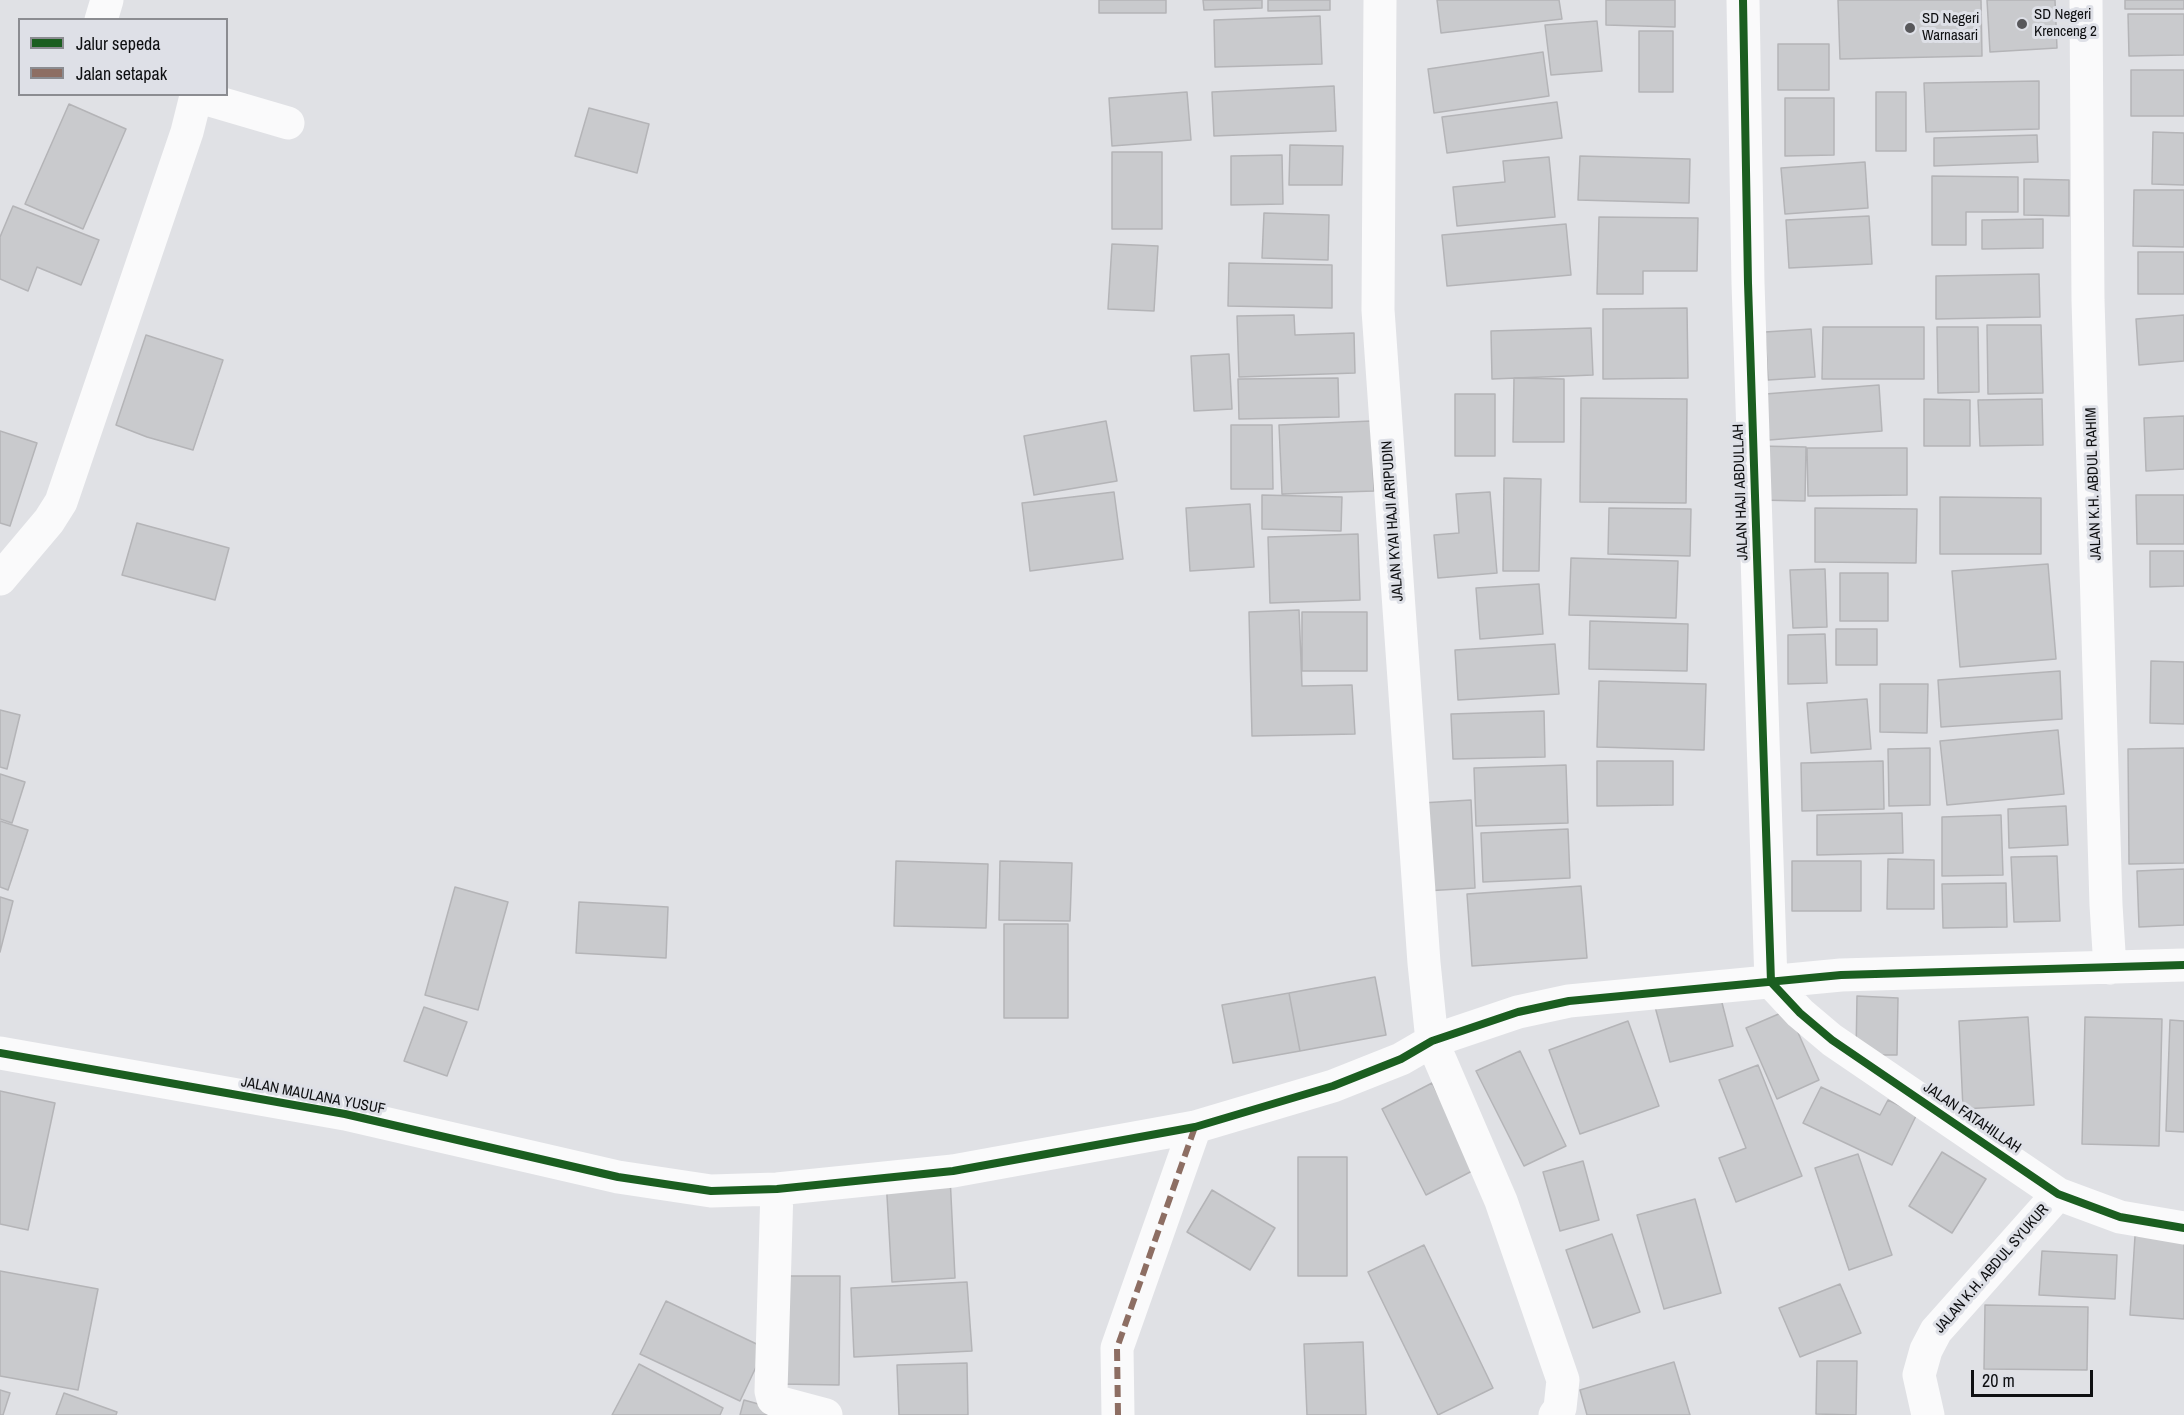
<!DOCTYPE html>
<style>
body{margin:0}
#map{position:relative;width:2184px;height:1415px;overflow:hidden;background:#e0e1e5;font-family:"Archivo Narrow",sans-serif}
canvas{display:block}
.legend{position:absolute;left:18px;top:18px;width:210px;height:78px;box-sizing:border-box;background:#dee0e7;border:2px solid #8b8c91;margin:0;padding:8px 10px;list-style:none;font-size:18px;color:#0e0f11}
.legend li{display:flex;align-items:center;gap:12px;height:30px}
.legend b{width:30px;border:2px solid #8b8c91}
.scale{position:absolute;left:1971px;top:1370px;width:122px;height:27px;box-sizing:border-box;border:3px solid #0e0f11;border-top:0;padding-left:8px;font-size:18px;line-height:21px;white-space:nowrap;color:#0e0f11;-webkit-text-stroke:4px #dee0e7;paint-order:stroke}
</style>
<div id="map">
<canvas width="2184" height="1415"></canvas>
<ul class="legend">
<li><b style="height:8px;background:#1b5e20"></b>Jalur sepeda</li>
<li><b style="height:8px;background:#8d6e63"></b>Jalan setapak</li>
</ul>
<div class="scale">20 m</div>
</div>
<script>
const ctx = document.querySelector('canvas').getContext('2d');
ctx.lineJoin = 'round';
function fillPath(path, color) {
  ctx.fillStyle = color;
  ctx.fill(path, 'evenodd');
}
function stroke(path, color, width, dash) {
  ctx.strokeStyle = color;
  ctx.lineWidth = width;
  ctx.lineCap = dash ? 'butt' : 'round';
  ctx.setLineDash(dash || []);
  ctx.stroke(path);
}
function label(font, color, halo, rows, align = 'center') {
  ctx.font = font + ' "Archivo Narrow",sans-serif';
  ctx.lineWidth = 6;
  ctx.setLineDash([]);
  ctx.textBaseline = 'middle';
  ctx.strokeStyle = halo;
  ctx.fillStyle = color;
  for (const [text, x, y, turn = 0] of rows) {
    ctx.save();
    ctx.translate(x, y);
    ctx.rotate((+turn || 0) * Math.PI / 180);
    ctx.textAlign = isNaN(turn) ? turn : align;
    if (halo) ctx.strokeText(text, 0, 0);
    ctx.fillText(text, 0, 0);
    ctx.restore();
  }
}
const building = new Path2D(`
 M 1099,0 L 1166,0 L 1166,13 L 1099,13 Z
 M 1203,0 L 1262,0 L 1262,8 L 1204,10 Z
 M 1268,0 L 1330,0 L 1330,10 L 1268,11 Z
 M 1437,0 L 1559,0 L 1562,19 L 1441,33 Z
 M 1606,0 L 1675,0 L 1675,27 L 1606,25 Z
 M 1838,0 L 1981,0 L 1982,56 L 1840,59 Z
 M 1987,0 L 2055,0 L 2057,48 L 1990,52 Z
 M 2125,0 L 2184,0 L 2184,9 L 2125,9 Z
 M 2128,14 L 2184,14 L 2184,55 L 2129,56 Z
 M 1320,16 L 1322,64 L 1215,67 L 1214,20 Z
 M 1597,21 L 1602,71 L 1551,75 L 1545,25 Z
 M 1639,31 L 1673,31 L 1673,92 L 1639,92 Z
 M 1778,44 L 1829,44 L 1829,90 L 1778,90 Z
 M 1543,52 L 1549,96 L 1434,113 L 1428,69 Z
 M 2131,70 L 2184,70 L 2184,116 L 2131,116 Z
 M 2039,81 L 2039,129 L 1926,132 L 1924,83 Z
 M 1334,86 L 1336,131 L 1214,136 L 1212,92 Z
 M 1187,92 L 1191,140 L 1112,146 L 1109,98 Z
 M 1876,92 L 1906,92 L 1906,151 L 1876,151 Z
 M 1785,98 L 1834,98 L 1834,155 L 1785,156 Z
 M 1557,102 L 1562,138 L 1447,153 L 1442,117 Z
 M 69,104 L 126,129 L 83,229 L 25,204 Z
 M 589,108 L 649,124 L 637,173 L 575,156 Z
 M 2153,132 L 2184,133 L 2184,185 L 2152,184 Z
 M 2037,135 L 2038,162 L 1934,166 L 1934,138 Z
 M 1290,145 L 1343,146 L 1342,185 L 1289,185 Z
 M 1112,152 L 1162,152 L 1162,229 L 1112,229 Z
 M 1282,155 L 1283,204 L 1231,205 L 1231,156 Z
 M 1580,156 L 1690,159 L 1689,203 L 1578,200 Z
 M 1549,157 L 1555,217 L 1457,226 L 1453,187 L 1505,182 L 1503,161 Z
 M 1865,162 L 1868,208 L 1785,214 L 1781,168 Z
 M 1932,176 L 2018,177 L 2018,212 L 1966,212 L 1966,245 L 1932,245 Z
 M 2024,179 L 2069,180 L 2069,216 L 2024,215 Z
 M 2134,190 L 2184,190 L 2184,247 L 2133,246 Z
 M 13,206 L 99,240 L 81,285 L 37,267 L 28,291 L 0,279 L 0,237 Z
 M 1264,213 L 1329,215 L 1328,260 L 1262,258 Z
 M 1869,216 L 1872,264 L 1789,268 L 1786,220 Z
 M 1599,217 L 1698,218 L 1697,271 L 1643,271 L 1643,294 L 1597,294 Z
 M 2043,219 L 2043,248 L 1982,249 L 1982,220 Z
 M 1566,224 L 1571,275 L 1447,286 L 1442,235 Z
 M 1112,244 L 1158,246 L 1154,311 L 1108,309 Z
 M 2138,252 L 2184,252 L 2184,294 L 2138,294 Z
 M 1229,263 L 1332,265 L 1332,308 L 1228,306 Z
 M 2039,274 L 2040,317 L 1936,319 L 1936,276 Z
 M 1687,308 L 1688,378 L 1603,379 L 1603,309 Z
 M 1294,315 L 1295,335 L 1354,333 L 1355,373 L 1239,377 L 1237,316 Z
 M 2184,315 L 2184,361 L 2139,365 L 2136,319 Z
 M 1987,325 L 2041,325 L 2043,393 L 1988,394 Z
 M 1823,327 L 1924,327 L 1924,379 L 1822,379 Z
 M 1937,327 L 1978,327 L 1979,392 L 1938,393 Z
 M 1591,328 L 1593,375 L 1492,379 L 1491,331 Z
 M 1811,329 L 1815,377 L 1768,380 L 1765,332 Z
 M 146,335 L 223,360 L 193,450 L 147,437 L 116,425 Z
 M 1229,354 L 1232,409 L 1194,411 L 1191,356 Z
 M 1338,378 L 1339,417 L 1239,419 L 1238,379 Z
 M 1514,378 L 1564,379 L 1564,442 L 1513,442 Z
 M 1879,385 L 1882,431 L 1769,440 L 1765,394 Z
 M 1455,394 L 1495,394 L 1495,456 L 1455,456 Z
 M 1581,398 L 1687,399 L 1686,503 L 1580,502 Z
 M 1924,399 L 1970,400 L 1970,446 L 1924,446 Z
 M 2042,399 L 2043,445 L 1980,446 L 1978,400 Z
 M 2184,416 L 2184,469 L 2146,471 L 2144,418 Z
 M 1106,421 L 1117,481 L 1034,495 L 1024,436 Z
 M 1371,421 L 1374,491 L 1282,494 L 1279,425 Z
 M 1231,425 L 1272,425 L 1273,489 L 1231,489 Z
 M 0,431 L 37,443 L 10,526 L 0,523 Z
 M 1759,446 L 1806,447 L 1805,501 L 1758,500 Z
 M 1807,448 L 1907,448 L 1907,495 L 1808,496 Z
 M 1504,478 L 1541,479 L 1539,571 L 1503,571 Z
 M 1114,492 L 1123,559 L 1030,571 L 1022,503 Z
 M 1490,492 L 1497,573 L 1438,578 L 1434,535 L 1459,533 L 1456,494 Z
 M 1262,495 L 1342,497 L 1341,531 L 1262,529 Z
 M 2136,495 L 2184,495 L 2184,544 L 2137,544 Z
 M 1940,497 L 2041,498 L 2041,554 L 1940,554 Z
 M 1250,504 L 1254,567 L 1190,571 L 1186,508 Z
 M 1609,508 L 1691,509 L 1690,556 L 1608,554 Z
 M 1815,508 L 1917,509 L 1916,563 L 1815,562 Z
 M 137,523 L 229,548 L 215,600 L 122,575 Z
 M 1358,534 L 1360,600 L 1270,603 L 1268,537 Z
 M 2150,551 L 2184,551 L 2184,586 L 2150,587 Z
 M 1571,558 L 1678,561 L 1676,618 L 1569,615 Z
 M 2048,564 L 2056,659 L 1960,667 L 1952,571 Z
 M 1825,569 L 1827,627 L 1793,628 L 1790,570 Z
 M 1840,573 L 1888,573 L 1888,621 L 1840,621 Z
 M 1539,584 L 1543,634 L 1480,639 L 1476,588 Z
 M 1299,610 L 1302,686 L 1352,685 L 1355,734 L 1252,736 L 1249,612 Z
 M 1302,612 L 1367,612 L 1367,671 L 1302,671 Z
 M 1590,621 L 1688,624 L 1687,671 L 1589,669 Z
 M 1836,629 L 1877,629 L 1877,665 L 1836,665 Z
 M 1825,634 L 1827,683 L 1788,684 L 1788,635 Z
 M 1555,644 L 1559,694 L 1458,700 L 1455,650 Z
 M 2151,661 L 2184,662 L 2184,724 L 2150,723 Z
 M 2060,671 L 2062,719 L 1941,727 L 1938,680 Z
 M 1599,681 L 1706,684 L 1704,750 L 1597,747 Z
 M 1880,684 L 1928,684 L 1927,733 L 1880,732 Z
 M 1867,699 L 1871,749 L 1811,753 L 1807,703 Z
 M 0,710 L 20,715 L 7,769 L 0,767 Z
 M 1544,711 L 1545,757 L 1453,759 L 1451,714 Z
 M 2058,730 L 2064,794 L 1947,805 L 1940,741 Z
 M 1930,748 L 1930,805 L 1889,806 L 1888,749 Z
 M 2184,748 L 2184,863 L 2129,864 L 2128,749 Z
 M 1597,761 L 1673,761 L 1673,805 L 1597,806 Z
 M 1883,761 L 1884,809 L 1802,811 L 1801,763 Z
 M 1566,765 L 1568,823 L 1476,826 L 1474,768 Z
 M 0,774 L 25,782 L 12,823 L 0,819 Z
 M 1471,800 L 1475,888 L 1425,891 L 1421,803 Z
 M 2066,806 L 2068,845 L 2009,848 L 2008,809 Z
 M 1902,813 L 1903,853 L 1817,855 L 1817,815 Z
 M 2001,815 L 2003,875 L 1942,876 L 1942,817 Z
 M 0,821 L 28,830 L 8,890 L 0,887 Z
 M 1568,829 L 1570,878 L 1483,882 L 1481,833 Z
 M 2057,856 L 2060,921 L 2014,922 L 2011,857 Z
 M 1888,859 L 1934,860 L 1934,909 L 1887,909 Z
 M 896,861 L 988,864 L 986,928 L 894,926 Z
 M 1000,861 L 1072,863 L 1070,921 L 999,920 Z
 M 1792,861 L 1861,861 L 1861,911 L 1792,911 Z
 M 2184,869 L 2184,925 L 2139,927 L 2137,871 Z
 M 2006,883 L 2007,927 L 1943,928 L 1942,884 Z
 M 1581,886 L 1587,958 L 1472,966 L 1467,894 Z
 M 455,887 L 508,902 L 478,1010 L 425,995 Z
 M 0,897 L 13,901 L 0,952 Z
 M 579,902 L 668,907 L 666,958 L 576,953 Z
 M 1004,924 L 1068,924 L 1068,1018 L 1004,1018 Z
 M 1375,977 L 1386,1035 L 1300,1051 L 1289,993 Z
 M 1718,987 L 1733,1046 L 1670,1062 L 1654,1003 Z
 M 1289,993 L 1300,1051 L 1233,1063 L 1222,1005 Z
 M 1857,996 L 1898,998 L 1897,1055 L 1856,1055 Z
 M 424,1007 L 467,1022 L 447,1076 L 404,1061 Z
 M 1788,1010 L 1819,1080 L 1777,1099 L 1746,1028 Z
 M 2028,1017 L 2034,1105 L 1963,1109 L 1959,1021 Z
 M 2085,1017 L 2162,1019 L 2159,1146 L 2082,1144 Z
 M 2170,1020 L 2184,1021 L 2184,1132 L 2166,1131 Z
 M 1628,1021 L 1659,1106 L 1580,1134 L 1549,1050 Z
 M 1520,1051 L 1566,1146 L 1524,1166 L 1476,1071 Z
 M 1758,1065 L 1802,1176 L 1736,1202 L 1719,1158 L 1746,1148 L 1719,1080 Z
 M 1432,1083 L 1476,1169 L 1426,1195 L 1382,1109 Z
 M 1821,1087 L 1880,1115 L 1888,1100 L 1917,1114 L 1892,1165 L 1803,1123 Z
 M 0,1091 L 55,1103 L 28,1230 L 0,1224 Z
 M 1942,1152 L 1986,1179 L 1952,1233 L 1909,1206 Z
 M 1858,1154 L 1892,1255 L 1849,1270 L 1815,1168 Z
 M 1298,1157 L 1347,1157 L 1347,1276 L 1298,1276 Z
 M 1583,1161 L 1599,1220 L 1560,1231 L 1543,1172 Z
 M 950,1176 L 955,1278 L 892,1282 L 886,1179 Z
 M 1212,1190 L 1275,1228 L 1250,1270 L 1187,1232 Z
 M 1695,1199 L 1721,1293 L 1664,1309 L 1637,1215 Z
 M 1612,1234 L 1640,1312 L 1593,1328 L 1566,1250 Z
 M 2135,1236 L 2184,1239 L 2184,1319 L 2130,1315 Z
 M 1424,1245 L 1493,1388 L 1438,1415 L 1368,1272 Z
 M 2042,1251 L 2117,1255 L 2115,1299 L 2039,1295 Z
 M 0,1271 L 98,1289 L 78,1390 L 0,1376 Z
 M 781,1276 L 840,1276 L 839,1385 L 781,1384 Z
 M 967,1282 L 972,1351 L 854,1357 L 851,1288 Z
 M 1840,1284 L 1861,1333 L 1800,1357 L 1779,1308 Z
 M 666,1301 L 765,1348 L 740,1401 L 640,1354 Z
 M 1985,1305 L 2088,1307 L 2087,1370 L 1984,1369 Z
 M 1363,1342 L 1366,1415 L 1307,1415 L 1304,1344 Z
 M 1817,1361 L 1857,1361 L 1856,1415 L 1816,1414 Z
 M 1674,1362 L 1690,1415 L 1587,1415 L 1580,1390 Z
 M 967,1363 L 968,1415 L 899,1415 L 897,1365 Z
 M 639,1364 L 723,1408 L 720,1415 L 612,1415 Z
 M 0,1390 L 10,1393 L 3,1415 L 0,1415 Z
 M 64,1393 L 117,1412 L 116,1415 L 56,1415 Z
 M 744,1400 L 798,1415 L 740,1415 Z`);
fillPath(building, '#c9cacd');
stroke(building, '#b4b4b7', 1.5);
stroke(new Path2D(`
 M 1380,0 L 1378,310 L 1424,963 L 1432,1041 L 1501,1201 L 1563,1380 L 1560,1408 L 1555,1415
 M 1743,0 L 1748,283 L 1771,982 L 1800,1013 L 1832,1040 L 2058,1194 L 2120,1217 L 2184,1228
 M 2086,0 L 2088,300 L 2106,905 L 2110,968
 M 101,20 L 107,0
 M 0,579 L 49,521 L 61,502 L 187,132 L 196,96 L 288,123
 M 0,1053 L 345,1114 L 618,1177 L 711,1191 L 777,1189 L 953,1171 L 1195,1127 L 1333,1086 L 1401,1059 L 1432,1041 L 1518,1012 L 1569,1001 L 1841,975 L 2184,965
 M 777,1189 L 771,1391 L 773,1399 L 781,1403 L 826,1415
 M 1118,1415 L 1117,1348 L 1195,1127
 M 1928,1415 L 1919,1375 L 1926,1350 L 1936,1331 L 2058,1194`), '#fafafb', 33);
stroke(new Path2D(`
 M 1118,1415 L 1117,1348 L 1195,1127`), '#8d6e63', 6, [12, 6]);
stroke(new Path2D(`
 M 1743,0 L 1748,283 L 1771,982 L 1800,1013 L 1832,1040 L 2058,1194 L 2120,1217 L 2184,1228
 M 0,1053 L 345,1114 L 618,1177 L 711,1191 L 777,1189 L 953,1171 L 1195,1127 L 1333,1086 L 1401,1059 L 1432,1041 L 1518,1012 L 1569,1001 L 1841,975 L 2184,965`), '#1b5e20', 8);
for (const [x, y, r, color] of [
 [2022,24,6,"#58585b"],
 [1910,28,6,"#58585b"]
]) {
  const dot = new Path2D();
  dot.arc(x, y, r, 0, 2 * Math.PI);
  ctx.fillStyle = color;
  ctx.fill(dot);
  stroke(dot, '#dee0e7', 2);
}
label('15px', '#0e0f11', '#dee0e7', [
 ["SD Negeri",2034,15],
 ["Krenceng 2",2034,32],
 ["SD Negeri",1922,19],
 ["Warnasari",1922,36]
], 'left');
label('15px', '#0e0f11', '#dee0e7', [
 ["JALAN K.H. ABDUL RAHIM",2094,484,-92],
 ["JALAN HAJI ABDULLAH",1741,492,-92],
 ["JALAN KYAI HAJI ARIPUDIN",1393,521,-94],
 ["JALAN MAULANA YUSUF",313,1096,11],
 ["JALAN FATAHILLAH",1972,1118,34],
 ["JALAN K.H. ABDUL SYUKUR",1992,1269,-49]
]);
</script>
